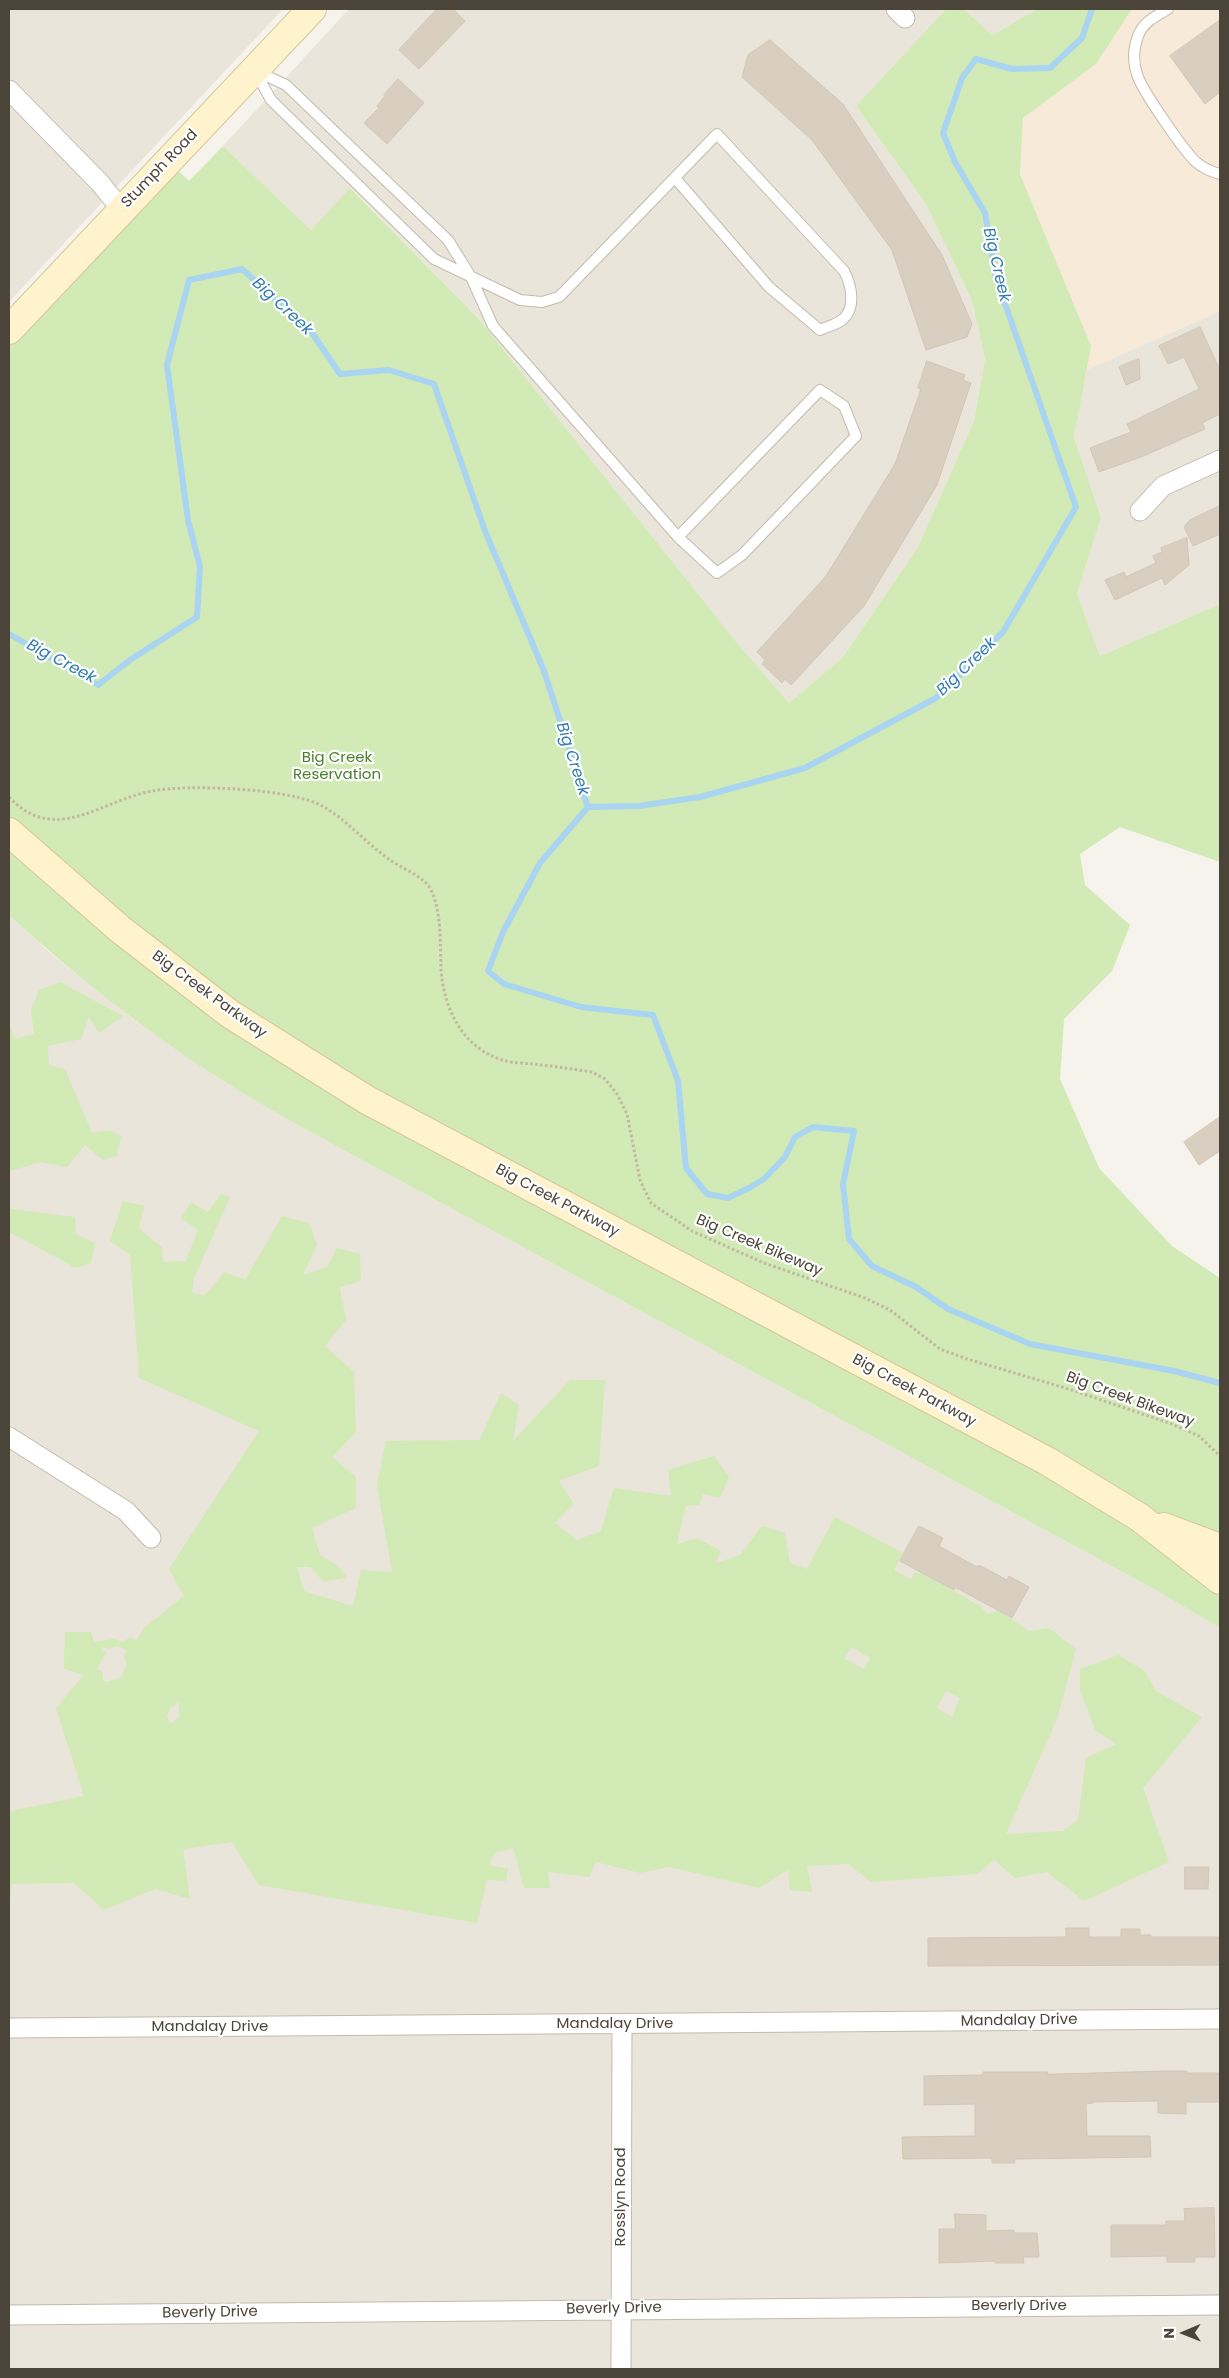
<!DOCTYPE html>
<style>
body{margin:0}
#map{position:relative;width:1229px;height:2378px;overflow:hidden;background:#f6f3ec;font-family:Poppins,sans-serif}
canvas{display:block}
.frame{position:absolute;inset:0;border:10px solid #4b4439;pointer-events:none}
.north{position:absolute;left:1159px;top:2308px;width:50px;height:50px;-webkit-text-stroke:4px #fff;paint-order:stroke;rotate:269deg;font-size:14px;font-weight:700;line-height:20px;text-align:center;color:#4b4439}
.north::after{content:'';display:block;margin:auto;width:18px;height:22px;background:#4b4439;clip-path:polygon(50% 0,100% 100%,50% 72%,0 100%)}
</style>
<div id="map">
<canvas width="1229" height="2378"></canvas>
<div class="frame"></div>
<div class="north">N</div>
</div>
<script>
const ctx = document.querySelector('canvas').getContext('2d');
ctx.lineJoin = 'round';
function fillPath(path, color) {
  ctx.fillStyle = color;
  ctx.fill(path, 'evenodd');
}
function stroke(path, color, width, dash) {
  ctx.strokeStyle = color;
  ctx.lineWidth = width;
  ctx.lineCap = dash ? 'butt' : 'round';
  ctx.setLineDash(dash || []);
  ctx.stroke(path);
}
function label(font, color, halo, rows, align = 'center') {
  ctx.font = font + ' Poppins,sans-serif';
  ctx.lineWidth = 4.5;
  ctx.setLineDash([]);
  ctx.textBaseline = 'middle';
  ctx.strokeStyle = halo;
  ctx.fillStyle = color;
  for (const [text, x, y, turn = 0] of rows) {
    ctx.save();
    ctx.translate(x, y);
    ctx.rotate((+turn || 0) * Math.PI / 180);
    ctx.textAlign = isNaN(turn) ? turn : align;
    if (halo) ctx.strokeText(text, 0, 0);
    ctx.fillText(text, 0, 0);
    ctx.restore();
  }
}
fillPath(new Path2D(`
 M 9,9 L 283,9 L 9,302 Z
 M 349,9 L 946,9 L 856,106 L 926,204 L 972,301 L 985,359 L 974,421 L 918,547 L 843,657 L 789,703 L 738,644 L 478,318 L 351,188 L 311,230 L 223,146 Z
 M 964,9 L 1038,9 L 992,35 Z
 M 1220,311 L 1220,604 L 1100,656 L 1077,594 L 1101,516 L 1074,439 L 1086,370 Z
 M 9,915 L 50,953 L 134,1020 L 222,1080 L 314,1134 L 1154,1589 L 1220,1628 L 1220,2369 L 9,2369 Z`), '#eae5da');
fillPath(new Path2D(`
 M 1132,9 L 1220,9 L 1220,311 L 1086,370 L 1091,346 L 1020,174 L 1023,118 L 1096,64 Z`), '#f7ead8');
fillPath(new Path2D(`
 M 946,9 L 964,9 L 992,35 L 1038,9 L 1132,9 L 1096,64 L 1023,118 L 1020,174 L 1091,346 L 1074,438 L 1101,517 L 1077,594 L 1100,656 L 1220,604 L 1220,862 L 1120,827 L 1080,854 L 1085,885 L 1130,925 L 1112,971 L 1064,1019 L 1060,1079 L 1099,1168 L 1172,1246 L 1220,1278 L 1220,1628 L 1154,1589 L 314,1134 C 283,1116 252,1099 222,1080 C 146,1032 75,976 9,915 L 9,312 L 168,161 L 189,181 L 223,146 L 311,230 L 350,188 L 478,318 L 738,644 L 789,703 L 843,657 L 918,547 L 974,421 L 985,359 L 972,301 L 926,204 L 856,106 Z
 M 60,982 L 123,1016 L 99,1033 L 89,1017 L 81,1039 L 48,1046 L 49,1065 L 65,1069 L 92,1133 L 110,1130 L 121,1136 L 117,1156 L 103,1160 L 85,1145 L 67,1167 L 41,1162 L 10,1171 L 9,1022 L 15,1039 L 34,1034 L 31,1010 L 39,990 Z
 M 221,1194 L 230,1197 L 194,1278 L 192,1293 L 205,1295 L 225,1272 L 245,1280 L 282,1216 L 309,1223 L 317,1245 L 303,1275 L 327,1267 L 337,1248 L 360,1254 L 361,1281 L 340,1287 L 346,1320 L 325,1346 L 354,1372 L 356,1432 L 332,1457 L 356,1477 L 356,1508 L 312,1528 L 320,1555 L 337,1565 L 347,1577 L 324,1582 L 310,1567 L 297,1567 L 304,1591 L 353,1606 L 361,1570 L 392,1572 L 377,1485 L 386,1441 L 479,1440 L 501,1393 L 519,1405 L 513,1441 L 570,1380 L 605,1380 L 599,1466 L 559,1481 L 574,1504 L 555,1523 L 577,1540 L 601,1531 L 614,1488 L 671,1496 L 668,1470 L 714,1456 L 729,1477 L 720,1498 L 703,1494 L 699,1505 L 686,1506 L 677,1544 L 697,1538 L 721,1551 L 716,1563 L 740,1555 L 762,1526 L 785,1533 L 790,1563 L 807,1569 L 835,1517 L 903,1553 L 894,1570 L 911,1579 L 915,1573 L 922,1573 L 980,1606 L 987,1614 L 999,1611 L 1029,1631 L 1049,1628 L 1076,1649 L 1057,1719 L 1006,1834 L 1063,1831 L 1078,1820 L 1086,1758 L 1116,1744 L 1095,1730 L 1080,1690 L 1080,1669 L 1118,1655 L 1144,1670 L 1156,1691 L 1202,1717 L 1143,1788 L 1169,1862 L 1084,1901 L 1047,1872 L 1015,1878 L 994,1860 L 977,1874 L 871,1882 L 848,1864 L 807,1866 L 812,1892 L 790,1890 L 788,1870 L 759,1888 L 669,1867 L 640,1873 L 596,1862 L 589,1877 L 548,1872 L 550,1888 L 524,1888 L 513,1848 L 495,1853 L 489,1865 L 508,1869 L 506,1881 L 487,1880 L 477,1923 L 259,1885 L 232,1842 L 183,1849 L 190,1899 L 155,1889 L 104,1910 L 74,1883 L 12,1884 L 9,1912 L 10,1811 L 84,1796 L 56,1708 L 84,1675 L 64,1669 L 65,1632 L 91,1632 L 94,1642 L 113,1639 L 123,1642 L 130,1637 L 137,1640 L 144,1628 L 184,1596 L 169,1569 L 259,1431 L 139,1378 L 130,1255 L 110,1241 L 123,1201 L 144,1206 L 139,1229 L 162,1247 L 163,1262 L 186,1261 L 198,1230 L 181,1218 L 191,1202 L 208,1212 ZM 117,1646 L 127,1650 L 124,1656 C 129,1665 124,1670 120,1678 L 106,1682 L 103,1680 L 103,1672 L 97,1669 L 106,1653 L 102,1650 L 103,1647 L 108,1649 ZM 851,1647 L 870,1658 L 864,1669 L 845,1659 ZM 946,1691 L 960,1698 L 952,1717 L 937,1708 ZM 179,1702 L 179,1717 L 170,1724 L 167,1716 L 170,1708 Z
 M 9,1206 L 12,1209 L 75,1217 L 76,1234 L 95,1243 L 91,1263 L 76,1268 L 9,1232 Z`), '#d2eab5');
stroke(new Path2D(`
 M 9,634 L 98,685 L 130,660 L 197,617 L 200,567 L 188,520 L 167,365 L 189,280 L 242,269 L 310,330 L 340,374 L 389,370 L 434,384 L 485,531 L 544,671 L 588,807 L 639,806 L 700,797 L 805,768 L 936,698 L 1003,632 L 1076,507 L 996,278 L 985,213 L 955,162 L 943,133 L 962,78 L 976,59 L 1012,69 L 1050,68 L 1082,38 L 1092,9
 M 588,807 L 540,863 L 503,932 L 488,971 L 504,984 L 581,1007 L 653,1015 L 678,1081 L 686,1168 L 707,1194 L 728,1198 L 749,1188 L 764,1179 L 785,1157 L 795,1137 L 813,1127 L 854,1131 L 843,1184 L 849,1239 L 872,1266 L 916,1287 L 948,1309 L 1030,1344 L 1174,1371 L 1220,1383`), '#a9d4f2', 6);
const building = new Path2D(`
 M 437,9 L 453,9 L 465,21 L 419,69 L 399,50 Z
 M 1220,20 L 1220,92 L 1205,104 L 1170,56 Z
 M 770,40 L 843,104 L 942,255 L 972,324 L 967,337 L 926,350 L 892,250 L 812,140 L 742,77 L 748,55 Z
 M 398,79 L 424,103 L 387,144 L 364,123 L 379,108 L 377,106 L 385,96 L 384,95 Z
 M 1200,327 L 1220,370 L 1220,414 L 1202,423 L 1205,429 L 1141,457 L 1099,472 L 1090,448 L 1131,432 L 1127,424 L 1199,389 L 1184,357 L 1168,364 L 1159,346 Z
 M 1139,359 L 1140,379 L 1126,385 L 1119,367 Z
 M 927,361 L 965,375 L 963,380 L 971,383 L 937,485 L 864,606 L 791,685 L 785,679 L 782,683 L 762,664 L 765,660 L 757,652 L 826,576 L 895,464 L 921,389 L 918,388 Z
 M 1220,506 L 1220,534 L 1193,546 L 1184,527 L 1190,520 Z
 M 1187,538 L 1189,565 L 1165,585 L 1162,578 L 1115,600 L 1105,580 L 1124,572 L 1126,577 L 1156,563 L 1153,556 L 1162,552 L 1161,548 Z
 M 1220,1117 L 1220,1151 L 1199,1165 L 1184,1142 Z
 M 919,1526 L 943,1538 L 939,1546 L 977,1567 L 979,1565 L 1007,1580 L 1009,1576 L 1029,1587 L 1012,1618 L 955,1587 L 954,1590 L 900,1561 Z
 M 1185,1867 L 1209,1867 L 1208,1889 L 1185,1889 Z
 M 1066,1928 L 1089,1928 L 1089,1937 L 1121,1937 L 1121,1929 L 1140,1929 L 1140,1935 L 1151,1935 L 1151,1937 L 1220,1937 L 1220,1965 L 928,1966 L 928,1938 L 1066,1937 Z
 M 1166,2071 L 1187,2071 L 1187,2073 L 1220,2073 L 1220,2102 L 1186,2102 L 1186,2114 L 1158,2113 L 1158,2101 L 1093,2102 L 1093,2103 L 1086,2104 L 1087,2136 L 1150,2136 L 1151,2157 L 1015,2159 L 1015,2163 L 992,2163 L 992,2158 L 903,2159 L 902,2137 L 975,2136 L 975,2104 L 924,2105 L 924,2076 L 983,2075 L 983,2072 L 1048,2072 L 1047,2074 Z
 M 1214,2208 L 1215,2257 L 1195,2257 L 1195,2262 L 1167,2262 L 1167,2256 L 1111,2257 L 1111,2225 L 1166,2225 L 1166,2221 L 1185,2221 L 1184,2209 Z
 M 955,2214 L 986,2215 L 986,2231 L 1014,2230 L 1014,2233 L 1037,2233 L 1039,2257 L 1023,2257 L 1024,2263 L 995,2263 L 995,2261 L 939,2263 L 939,2229 L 955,2229 Z`);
fillPath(building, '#d8cfc1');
stroke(building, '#d3c7b4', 1);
const lane = new Path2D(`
 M 1168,9 C 1156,16 1143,22 1138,36 C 1133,49 1133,64 1138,77 C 1144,93 1184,151 1196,162 C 1203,168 1212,172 1220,174
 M 255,71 L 271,100 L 434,259 L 520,300 L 542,302 L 559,297 L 717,134 L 844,271 C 851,284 857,308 842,320 C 837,324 827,327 820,330 L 769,287 L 675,178
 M 256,71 L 286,85 L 448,240 L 471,277 L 493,326 L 678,537 L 717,573 L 742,555 L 856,436 L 844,406 L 820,390 L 678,537`);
const street = new Path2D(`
 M 896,9 L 905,18
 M 9,90 L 100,183 L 121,209
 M 1140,511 L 1163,486 L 1220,460
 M 9,1437 L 126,1511 L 151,1538
 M 9,2028 L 1220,2019
 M 9,2315 L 1220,2305
 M 621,2369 L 622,2024`);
const secondary = new Path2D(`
 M 9,330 L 312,9
 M 9,832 L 121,930 L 230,1014 L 367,1100 L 1047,1461 L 1139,1517 L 1220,1580
 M 1164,1527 L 1220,1548`);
stroke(lane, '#c2bbae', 12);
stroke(street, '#c2bbae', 21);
stroke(secondary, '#d6c79b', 30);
stroke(new Path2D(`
 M 9,797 C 55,846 100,801 152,791 C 188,784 293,788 324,807 C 351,823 371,849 398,865 C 410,872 425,878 431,890 C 442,913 440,944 441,969 C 444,1009 462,1047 502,1060 C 511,1063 523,1063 532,1064 C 552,1066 572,1069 592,1072 L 605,1079 L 617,1094 L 627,1114 L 640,1180 L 651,1203 L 692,1231 L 764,1263 L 865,1298 L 890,1310 L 940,1349 L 967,1359 L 1072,1390 L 1169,1423 L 1199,1436 L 1220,1456`), '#c4b79f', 3, [2.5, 2.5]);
stroke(lane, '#fff', 10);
stroke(street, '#fff', 19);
stroke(secondary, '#fff3cd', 28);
label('15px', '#4b4439', '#fff', [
 ["Stumph Road",160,169,-46],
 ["Big Creek Parkway",209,995,36],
 ["Big Creek Parkway",557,1201,28],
 ["Big Creek Bikeway",759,1246,23],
 ["Big Creek Parkway",914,1391,28],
 ["Big Creek Bikeway",1130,1400,20],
 ["Mandalay Drive",1019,2021,-1],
 ["Mandalay Drive",615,2024],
 ["Mandalay Drive",210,2027],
 ["Rosslyn Road",621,2197,-90],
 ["Beverly Drive",1019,2306],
 ["Beverly Drive",614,2309,-1],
 ["Beverly Drive",210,2313,-1]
]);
label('15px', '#4a7f2a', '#fff', [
 ["Big Creek",337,758],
 ["Reservation",337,775]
]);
label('italic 16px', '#2e7ab2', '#fff', [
 ["Big Creek",996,265,77],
 ["Big Creek",282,307,43],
 ["Big Creek",61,662,28],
 ["Big Creek",967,667,-44],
 ["Big Creek",572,759,72]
]);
</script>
